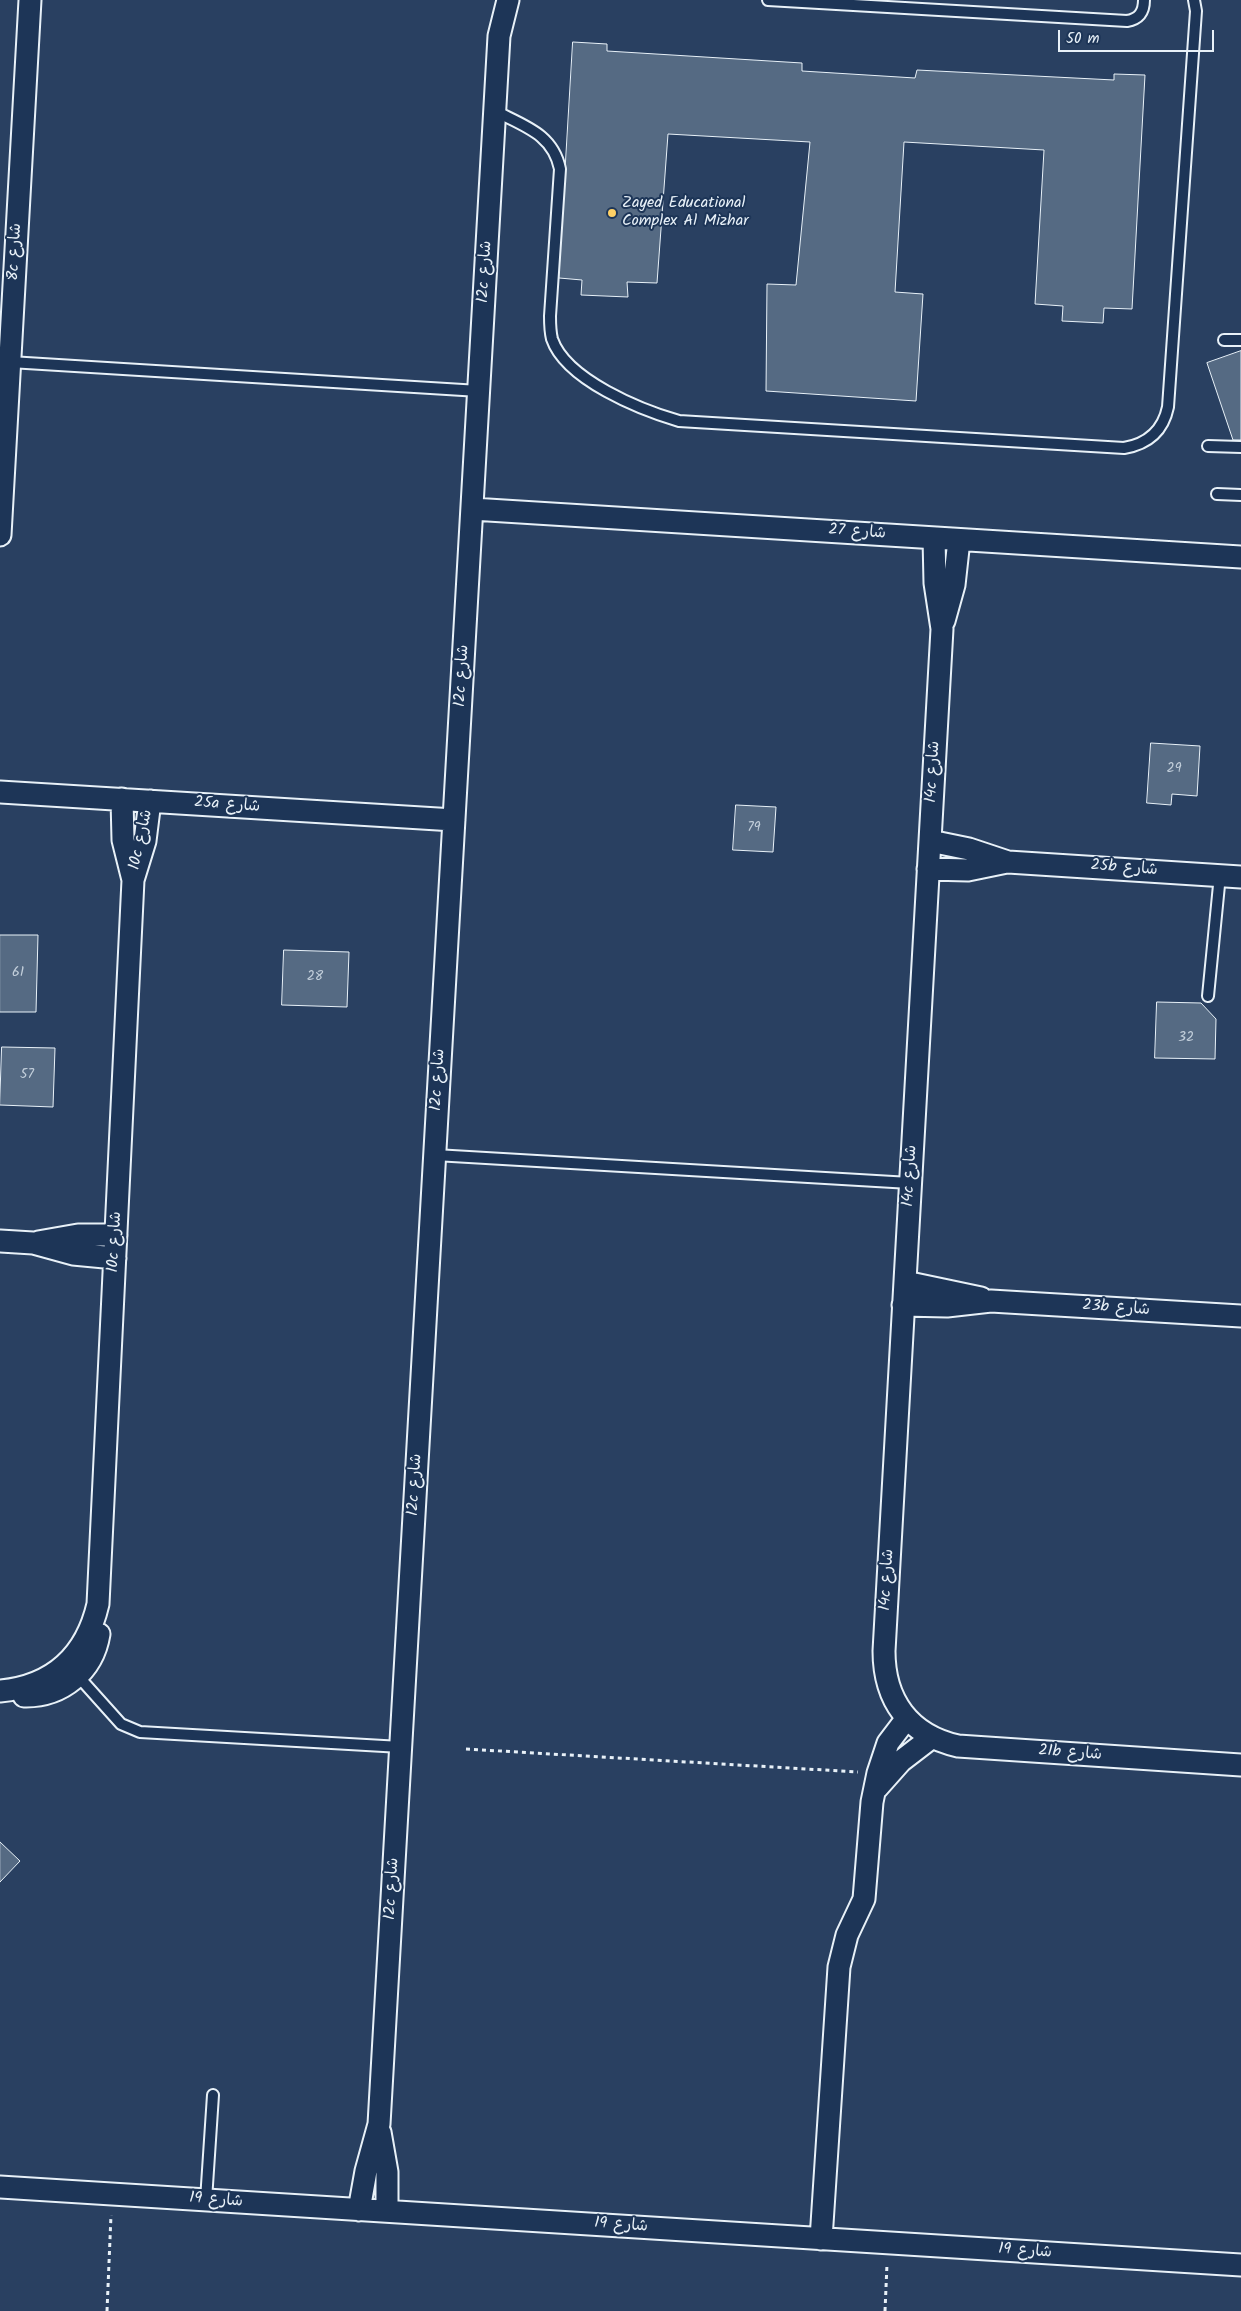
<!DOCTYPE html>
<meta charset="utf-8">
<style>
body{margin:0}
#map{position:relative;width:1241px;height:2311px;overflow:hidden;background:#294061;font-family:Kalam,sans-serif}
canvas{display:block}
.scale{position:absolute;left:1058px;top:30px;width:156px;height:22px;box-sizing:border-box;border:2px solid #e8f1f8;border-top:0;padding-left:6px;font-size:15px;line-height:18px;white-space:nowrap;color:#e8f1f8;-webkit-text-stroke:4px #1d3557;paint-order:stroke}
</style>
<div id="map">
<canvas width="1241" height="2311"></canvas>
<div class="scale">50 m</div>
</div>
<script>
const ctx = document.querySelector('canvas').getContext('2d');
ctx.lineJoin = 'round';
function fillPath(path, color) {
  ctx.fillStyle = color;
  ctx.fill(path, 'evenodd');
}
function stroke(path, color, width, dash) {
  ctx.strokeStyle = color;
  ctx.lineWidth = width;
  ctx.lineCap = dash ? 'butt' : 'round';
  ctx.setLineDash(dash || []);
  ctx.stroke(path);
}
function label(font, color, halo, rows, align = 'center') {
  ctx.font = font + ' Kalam,"Playpen Sans Arabic",sans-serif';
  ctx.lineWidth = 4;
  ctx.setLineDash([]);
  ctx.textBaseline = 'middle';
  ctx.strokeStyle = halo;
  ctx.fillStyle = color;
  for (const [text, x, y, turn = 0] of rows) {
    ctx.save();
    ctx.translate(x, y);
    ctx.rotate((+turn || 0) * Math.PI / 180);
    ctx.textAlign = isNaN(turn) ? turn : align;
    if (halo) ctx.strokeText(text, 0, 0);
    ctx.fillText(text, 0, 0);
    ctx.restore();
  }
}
const building = new Path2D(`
 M 573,42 L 607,44 L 607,51 L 802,63 L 802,71 L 915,78 L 917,70 L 1114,80 L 1114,74 L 1145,75 L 1132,309 L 1104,308 L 1103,323 L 1062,321 L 1063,306 L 1035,304 L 1044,150 L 904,142 L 895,292 L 923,294 L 916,401 L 766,391 L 767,284 L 796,285 L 810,142 L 668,134 L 657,283 L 627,282 L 628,297 L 581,295 L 582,280 L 559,278 Z
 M 1241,351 L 1241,440 L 1233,440 L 1207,363 Z
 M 1151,743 L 1200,746 L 1197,796 L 1172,794 L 1171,805 L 1147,803 Z
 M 736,805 L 776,807 L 773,852 L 733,850 Z
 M 0,935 L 38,935 L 36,1012 L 0,1012 Z
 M 284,950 L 349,952 L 347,1007 L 282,1005 Z
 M 1157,1002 L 1201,1003 L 1216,1019 L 1215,1059 L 1155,1058 Z
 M 2,1047 L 55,1048 L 53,1107 L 0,1105 Z
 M 0,1842 L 20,1861 L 0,1882 Z`);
fillPath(building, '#556a83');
stroke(building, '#e8f1f8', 1);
const lane = new Path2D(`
 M 768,0 L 1127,21 C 1139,19 1144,12 1144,0
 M 495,111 C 524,126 553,134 560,169 L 550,316 C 550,323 550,331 552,339 C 566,380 641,410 679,421 L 1124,448 C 1148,444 1163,431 1168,407 L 1196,11 L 1194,0
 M 1224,340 L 1241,340
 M 10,362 L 479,391
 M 1208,446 L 1241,447
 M 1217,494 L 1241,495
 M 1208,996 L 1220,875
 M 435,1155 L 910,1183
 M 78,1676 L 121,1724 L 140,1732 L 401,1747
 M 206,2200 L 213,2095`);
const street = new Path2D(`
 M 472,509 L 1241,557
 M 0,535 L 30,0
 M 934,538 L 935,583 L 942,629 L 884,1651 C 884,1700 909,1735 958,1746 L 1241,1765
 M 944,621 L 954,585 L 959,540
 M 0,792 L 454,820
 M 122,799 L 123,840 L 133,880
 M 930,841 L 969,849 L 1008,862 L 1241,877
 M 928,869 L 968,870 L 1007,862
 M 0,1241 L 33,1243 L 73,1254 L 115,1258
 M 38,1242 L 78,1235 L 116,1235
 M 905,1282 L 981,1298
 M 903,1305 L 947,1306 L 991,1301 L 1241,1316
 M 0,1691 C 53,1686 86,1656 98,1604 L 133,880 L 145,841 L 150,801
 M 24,1696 C 62,1697 93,1671 99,1634
 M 877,1788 L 901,1761 L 931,1738
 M 380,2132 L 387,2172 L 387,2211
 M 0,2187 L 1241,2265
 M 359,2210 L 366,2171 L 379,2124 L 499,36 L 508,0
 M 821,2239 L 839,1967 L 847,1935 L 864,1899 L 872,1802 L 878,1773 L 888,1743 L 907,1718`);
stroke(lane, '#e8f1f8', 14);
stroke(street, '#e8f1f8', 25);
stroke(new Path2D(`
 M 466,1749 L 858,1772
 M 107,2311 L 111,2215
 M 885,2311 L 887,2264`), '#e8f1f8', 3, [4, 4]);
stroke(lane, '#1d3557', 10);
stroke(street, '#1d3557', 21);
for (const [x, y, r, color] of [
 [612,213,5,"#ffd166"]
]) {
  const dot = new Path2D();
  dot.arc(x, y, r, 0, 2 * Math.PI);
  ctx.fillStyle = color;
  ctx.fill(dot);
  stroke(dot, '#1d3557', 2);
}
label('14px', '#c3cfdb', null, [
 ["29",1174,770],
 ["79",754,829],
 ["61",18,974],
 ["28",315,978],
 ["32",1186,1039],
 ["57",27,1076]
]);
label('16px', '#e8f1f8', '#1d3557', [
 ["Zayed Educational",622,204],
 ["Complex Al Mizhar",622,222]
], 'left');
label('16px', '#e8f1f8', '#1d3557', [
 ["8c شارع",16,252,-87],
 ["12c شارع",486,272,-87],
 ["شارع 27",857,533,4],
 ["12c شارع",463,676,-87],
 ["14c شارع",934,772,-87],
 ["25a شارع",227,806,4],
 ["10c شارع",142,840,-78],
 ["25b شارع",1124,869,4],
 ["12c شارع",439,1080,-87],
 ["14c شارع",911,1176,-87],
 ["10c شارع",116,1242,-87],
 ["23b شارع",1116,1309,4],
 ["12c شارع",416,1485,-87],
 ["14c شارع",888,1580,-87],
 ["21b شارع",1070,1754,4],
 ["12c شارع",393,1889,-87],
 ["شارع 19",216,2201,4],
 ["شارع 19",621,2226,4],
 ["شارع 19",1025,2252,4]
]);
</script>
